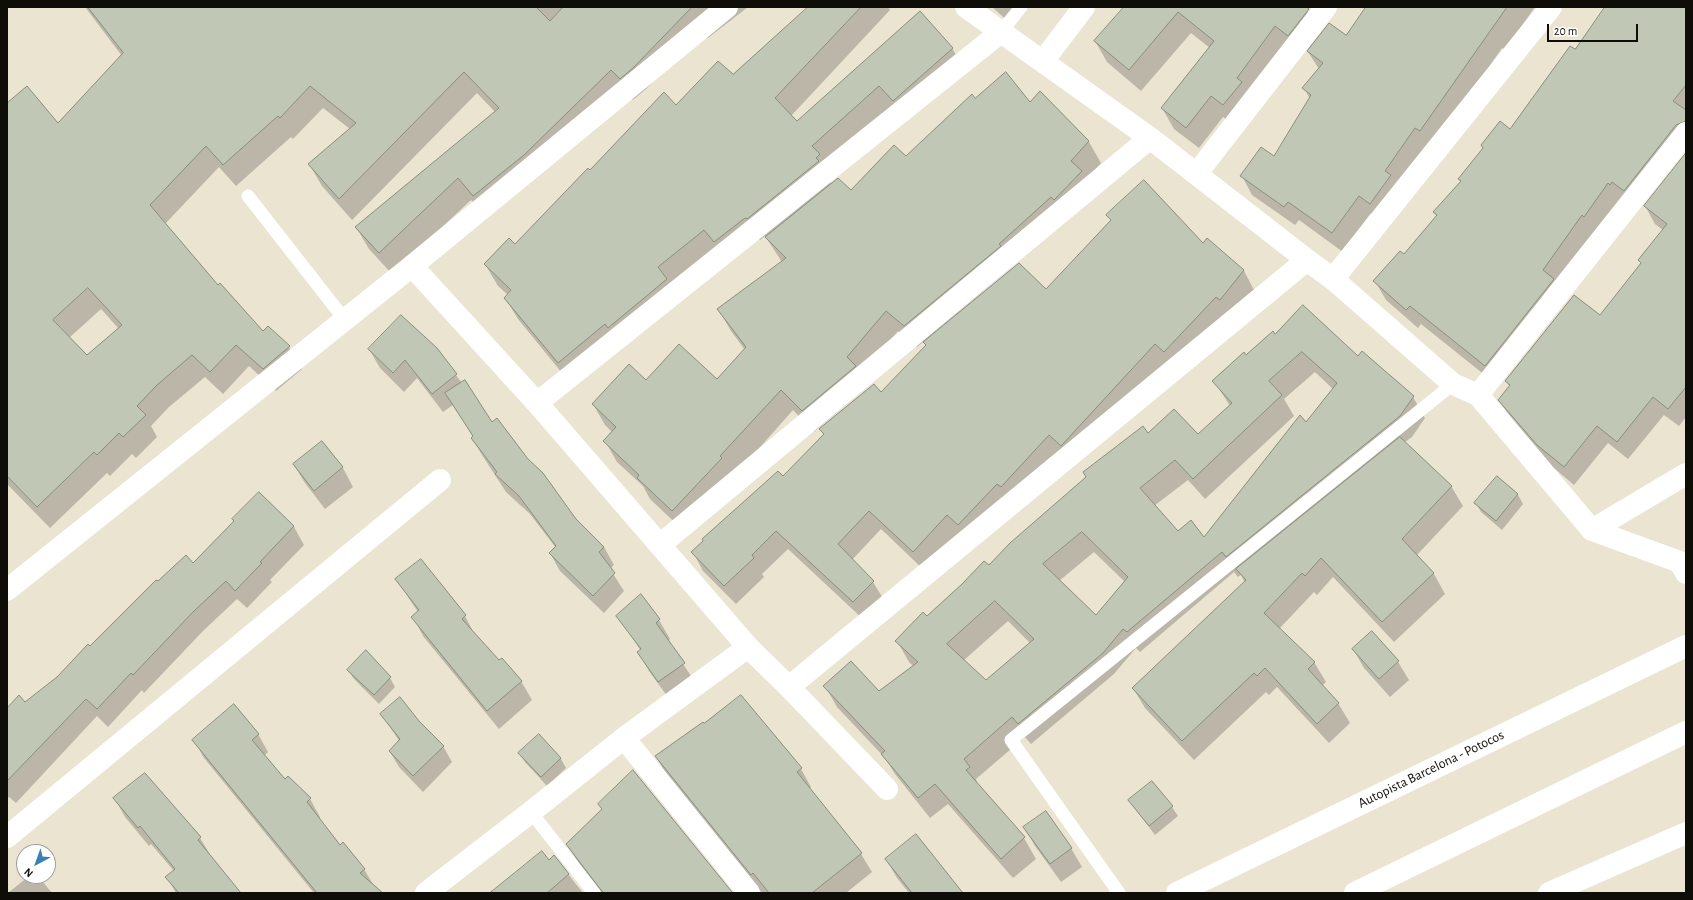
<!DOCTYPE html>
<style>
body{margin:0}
#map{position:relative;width:1693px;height:900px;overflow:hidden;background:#eae4d1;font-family:"Alegreya Sans",sans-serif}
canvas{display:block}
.frame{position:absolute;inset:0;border:8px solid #0f0d07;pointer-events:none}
.north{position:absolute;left:16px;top:844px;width:40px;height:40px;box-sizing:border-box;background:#fff;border:1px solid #9f9e9c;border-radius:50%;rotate:221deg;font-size:11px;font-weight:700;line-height:16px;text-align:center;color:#0f0d07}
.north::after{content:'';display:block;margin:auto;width:14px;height:18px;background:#3981b5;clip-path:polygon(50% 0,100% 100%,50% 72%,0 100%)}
.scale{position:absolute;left:1547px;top:24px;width:91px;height:18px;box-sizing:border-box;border:2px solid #0f0d07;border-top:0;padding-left:5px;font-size:12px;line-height:14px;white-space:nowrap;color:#0f0d07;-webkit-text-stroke:3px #fff;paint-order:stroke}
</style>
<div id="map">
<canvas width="1693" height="900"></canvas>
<div class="frame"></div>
<div class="north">N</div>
<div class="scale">20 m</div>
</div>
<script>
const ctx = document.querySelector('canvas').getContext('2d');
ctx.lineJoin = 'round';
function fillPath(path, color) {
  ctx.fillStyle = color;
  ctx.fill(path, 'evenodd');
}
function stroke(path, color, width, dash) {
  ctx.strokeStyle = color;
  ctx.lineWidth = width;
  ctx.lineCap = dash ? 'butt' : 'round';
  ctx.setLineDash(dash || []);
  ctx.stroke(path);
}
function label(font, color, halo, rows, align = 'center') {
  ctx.font = font + ' "Alegreya Sans",sans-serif';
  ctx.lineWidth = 4;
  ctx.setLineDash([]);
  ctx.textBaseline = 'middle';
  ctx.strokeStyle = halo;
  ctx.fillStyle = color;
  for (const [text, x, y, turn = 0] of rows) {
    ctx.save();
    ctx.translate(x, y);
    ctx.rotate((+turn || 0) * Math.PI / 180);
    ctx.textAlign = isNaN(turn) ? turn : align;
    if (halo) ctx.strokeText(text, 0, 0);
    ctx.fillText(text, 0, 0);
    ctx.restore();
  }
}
fillPath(new Path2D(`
 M 85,7 L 748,7 L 708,38 L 702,31 L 646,89 L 633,100 L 625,91 L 486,217 L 471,200 L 392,274 L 369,249 L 356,227 L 495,112 L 477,93 L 352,220 L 322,186 L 309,164 L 350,129 L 323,108 L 293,139 L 291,137 L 236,186 L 219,167 L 165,224 L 218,287 L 263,333 L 268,327 L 289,347 L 302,369 L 276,391 L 249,366 L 223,394 L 205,377 L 169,407 L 151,426 L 157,437 L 136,458 L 132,454 L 110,476 L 107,473 L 50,528 L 7,484 L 7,104 L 58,124 L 122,56 ZM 101,309 L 119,329 L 87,356 L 69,338 Z
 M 810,7 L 888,7 L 890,10 L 791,116 L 797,122 L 952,48 L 964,69 L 828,178 L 832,185 L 851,192 L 906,157 L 975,99 L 1030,104 L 1089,142 L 1101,163 L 1011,265 L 1012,267 L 917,347 L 898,331 L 861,376 L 867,387 L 814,432 L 793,410 L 685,532 L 650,499 L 643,486 L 617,462 L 605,441 L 613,433 L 605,425 L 593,404 L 646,381 L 717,381 L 745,350 L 731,331 L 719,310 L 782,262 L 765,236 L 760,240 L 758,238 L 571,384 L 518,319 L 505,298 L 508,295 L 498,286 L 485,264 L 515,245 L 590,171 L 676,106 L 733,76 Z
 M 992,7 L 1022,7 L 1009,22 Z
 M 1125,7 L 1303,7 L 1307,11 L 1319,32 L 1235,125 L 1223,117 L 1199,148 L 1174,129 L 1162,108 L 1210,48 L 1191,33 L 1141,91 L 1107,62 L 1095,41 Z
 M 1367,7 L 1535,7 L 1505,50 L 1502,48 L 1381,222 L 1370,214 L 1343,252 L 1299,220 L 1295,225 L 1252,195 L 1242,176 L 1274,158 L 1310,99 L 1304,88 L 1319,69 L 1308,52 L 1346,37 Z
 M 1606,7 L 1686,7 L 1686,132 L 1496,384 L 1421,324 L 1418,328 L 1386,300 L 1375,281 L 1404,256 L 1437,217 L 1434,212 L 1461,182 L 1459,179 L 1510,130 L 1575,51 Z
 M 1686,157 L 1686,417 L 1679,426 L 1664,415 L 1628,459 L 1608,443 L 1574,485 L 1548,463 L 1510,418 L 1500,400 L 1510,387 L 1506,381 L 1600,317 L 1641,264 L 1639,260 L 1663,230 L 1655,224 L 1645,206 Z
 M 1108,215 L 1203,244 L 1207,240 L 1244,271 L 1254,290 L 924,570 L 881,529 L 852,560 L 873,582 L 884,600 L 864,620 L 788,549 L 762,574 L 764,577 L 736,604 L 703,571 L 693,552 L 783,478 L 824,435 L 820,429 L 1046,290 L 1111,221 Z
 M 1275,336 L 1358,357 L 1362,352 L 1413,397 L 1425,418 L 1412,437 L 1405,442 L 1451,486 L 1463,506 L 1416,556 L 1434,574 L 1445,594 L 1394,642 L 1333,577 L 1317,595 L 1314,592 L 1279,629 L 1314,662 L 1326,682 L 1322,686 L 1338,703 L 1350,723 L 1329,743 L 1277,687 L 1269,695 L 1266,692 L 1194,760 L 1145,708 L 1133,688 L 1245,583 L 1241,575 L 1238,577 L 1234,572 L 1140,652 L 1136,648 L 1114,674 L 1031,744 L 1025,737 L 976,779 L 980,789 L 1024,838 L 1036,859 L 1013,878 L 948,804 L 930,818 L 895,774 L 885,758 L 837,707 L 825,686 L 879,692 L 913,666 L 909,662 L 897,641 L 1148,434 L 1198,435 L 1230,406 L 1214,381 ZM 1315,372 L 1333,389 L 1306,423 L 1204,538 L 1177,532 L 1154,506 L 1188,480 L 1205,499 L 1294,416 L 1284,399 ZM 1094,552 L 1125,582 L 1096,617 L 1059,581 ZM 1008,621 L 1031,644 L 986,682 L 963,661 Z
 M 369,349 L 456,375 L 492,423 L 575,519 L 604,547 L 614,565 L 610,569 L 624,591 L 604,613 L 560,571 L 550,553 L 556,548 L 530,514 L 506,492 L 482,455 L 472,438 L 473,437 L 453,405 L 443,412 L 417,378 L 404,392 L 380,368 Z
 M 322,443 L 343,468 L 353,487 L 325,509 L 305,483 L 294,465 Z
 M 1497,478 L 1518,495 L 1523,504 L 1502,530 L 1481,512 L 1476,503 Z
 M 259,493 L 294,527 L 304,545 L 270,580 L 272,582 L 247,608 L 237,599 L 203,631 L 144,693 L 142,690 L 108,727 L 97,716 L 16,803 L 9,797 L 7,798 L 7,709 L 25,703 L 58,678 L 157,583 L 193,564 L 235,521 Z
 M 396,579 L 465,616 L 475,635 L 499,662 L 521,681 L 532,700 L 499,729 L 423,636 L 413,617 L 418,612 Z
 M 641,595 L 659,620 L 670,639 L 668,641 L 695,682 L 670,700 L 649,671 L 638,652 L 641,651 L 618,616 Z
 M 1353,649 L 1398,662 L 1409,680 L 1390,697 L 1364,668 Z
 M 348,670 L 390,678 L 395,687 L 379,704 L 354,679 Z
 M 381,714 L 418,722 L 443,746 L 452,762 L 423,792 L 399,767 L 390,752 L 400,742 Z
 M 258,734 L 268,752 L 264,756 L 285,781 L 310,799 L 320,817 L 319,819 L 340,846 L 364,869 L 374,886 L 381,893 L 314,893 L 204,758 L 194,740 Z
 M 539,735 L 561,759 L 566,768 L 547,786 L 525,762 L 519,753 Z
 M 656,757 L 801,769 L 811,787 L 809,789 L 861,854 L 872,872 L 846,893 L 762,893 L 667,775 Z
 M 145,774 L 200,838 L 211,856 L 240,893 L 176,893 L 167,877 L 174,871 L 151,844 L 149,846 L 125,817 L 115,799 Z
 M 1129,801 L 1172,807 L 1178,816 L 1155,835 Z
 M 599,804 L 732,893 L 602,893 L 578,862 L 567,844 L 603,810 Z
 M 1025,828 L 1071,848 L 1082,867 L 1061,882 L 1035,846 Z
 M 554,856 L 583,893 L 489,893 L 492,890 L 494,891 L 549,861 Z
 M 886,859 L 960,893 L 909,893 L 897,878 Z
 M 29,876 L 38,876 L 52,893 L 8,893 Z`), '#0003');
const building = new Path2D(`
 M 88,7 L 536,7 L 550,21 L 563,7 L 692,7 L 634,67 L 620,79 L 611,70 L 524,155 L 473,196 L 458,178 L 379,253 L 355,227 L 499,108 L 464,72 L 339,199 L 308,164 L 356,123 L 310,86 L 280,118 L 278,116 L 223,165 L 206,146 L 150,205 L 218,285 L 220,283 L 263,331 L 268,326 L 290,346 L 263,369 L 236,345 L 210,372 L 192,355 L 157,385 L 137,406 L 146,415 L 123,437 L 119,433 L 97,455 L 94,452 L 37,507 L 7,476 L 7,103 L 27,86 L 58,123 L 123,53 ZM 88,288 L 122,325 L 87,355 L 53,320 Z
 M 808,7 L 861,7 L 775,98 L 797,121 L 920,11 L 953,48 L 893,101 L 879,86 L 812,146 L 820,154 L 816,158 L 819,161 L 747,219 L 745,218 L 714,242 L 704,230 L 658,267 L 667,279 L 608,328 L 605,324 L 558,363 L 504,298 L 511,290 L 484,264 L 509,238 L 515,244 L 588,168 L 590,170 L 664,92 L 676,105 L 718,61 L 733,74 Z
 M 1124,7 L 1306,7 L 1309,9 L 1288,36 L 1275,26 L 1237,78 L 1242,82 L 1223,105 L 1211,96 L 1186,128 L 1161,108 L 1214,41 L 1178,12 L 1129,70 L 1094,41 Z
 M 1366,7 L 1507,7 L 1420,131 L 1415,128 L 1385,171 L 1391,175 L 1370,204 L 1359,196 L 1332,233 L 1288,202 L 1284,207 L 1240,176 L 1261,147 L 1274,156 L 1311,95 L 1302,88 L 1323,63 L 1307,51 L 1329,23 L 1346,35 Z
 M 1605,7 L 1686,7 L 1686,85 L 1673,101 L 1686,110 L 1686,121 L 1676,125 L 1624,191 L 1612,182 L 1610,185 L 1608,183 L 1584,217 L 1582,215 L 1543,270 L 1554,279 L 1485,366 L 1410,306 L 1406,310 L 1373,281 L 1400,251 L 1404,254 L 1437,215 L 1433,212 L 1461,181 L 1458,179 L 1483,148 L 1481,145 L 1500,121 L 1510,129 L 1570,46 L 1575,49 Z
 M 1006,72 L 1030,102 L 1040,91 L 1089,141 L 1071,161 L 1082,171 L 1054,200 L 1051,197 L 999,244 L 1001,246 L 904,326 L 886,311 L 847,357 L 856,366 L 802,411 L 781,390 L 720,456 L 722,458 L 672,511 L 637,478 L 639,475 L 603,441 L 616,427 L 592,404 L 629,364 L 646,380 L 679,344 L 717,379 L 746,347 L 717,309 L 786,258 L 765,237 L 838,178 L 851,190 L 894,145 L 906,156 L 972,94 L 975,98 Z
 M 1686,153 L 1686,387 L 1668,409 L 1653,397 L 1617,442 L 1597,426 L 1564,467 L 1537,445 L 1498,400 L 1510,385 L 1505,381 L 1574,295 L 1600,315 L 1641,263 L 1638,260 L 1667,224 L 1644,206 Z
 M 1144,180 L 1203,243 L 1207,238 L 1244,270 L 1220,300 L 1216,297 L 1164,352 L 1155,344 L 1061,446 L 1049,435 L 1001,487 L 997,484 L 958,525 L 947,515 L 913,552 L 869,511 L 838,544 L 874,581 L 853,602 L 776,531 L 752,555 L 754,558 L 724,586 L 691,552 L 703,541 L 702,539 L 778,471 L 783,476 L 824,434 L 819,429 L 874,384 L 881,392 L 926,345 L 923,342 L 1019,263 L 1046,289 L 1111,220 L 1106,215 Z
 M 1303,305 L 1358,356 L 1362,351 L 1414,396 L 1400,416 L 1226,557 L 1222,552 L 1127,632 L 1123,629 L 1103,653 L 1018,724 L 1012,717 L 964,759 L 970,767 L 966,770 L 1025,837 L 1001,859 L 935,784 L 918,798 L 881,754 L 885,751 L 823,686 L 851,661 L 879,691 L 918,662 L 895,641 L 923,612 L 927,616 L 962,584 L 984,561 L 989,565 L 1010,543 L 1086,477 L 1083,472 L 1143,426 L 1148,433 L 1174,409 L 1198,434 L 1232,403 L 1212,381 L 1244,352 L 1246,355 L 1273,331 L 1275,334 ZM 1302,352 L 1337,383 L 1306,422 L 1300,415 L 1204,537 L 1191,520 L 1178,531 L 1140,488 L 1175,460 L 1193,479 L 1282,395 L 1269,381 ZM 1082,532 L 1128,577 L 1096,615 L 1043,564 ZM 995,601 L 1034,639 L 986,680 L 947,644 Z
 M 401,315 L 437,348 L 457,374 L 432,394 L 405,360 L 393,373 L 368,349 Z
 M 465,380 L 492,422 L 497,418 L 528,459 L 543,473 L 576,519 L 604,547 L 599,552 L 615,573 L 593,596 L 549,553 L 556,546 L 519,496 L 495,474 L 497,472 L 471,438 L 473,436 L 445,393 Z
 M 1400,437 L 1452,486 L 1402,539 L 1434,573 L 1382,622 L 1321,558 L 1305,576 L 1302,573 L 1264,613 L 1315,662 L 1308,669 L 1339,703 L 1317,724 L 1265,668 L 1257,676 L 1254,673 L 1182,741 L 1132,688 L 1246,580 L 1236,569 Z
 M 322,441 L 343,467 L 314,491 L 293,464 Z
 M 1497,476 L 1518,494 L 1496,521 L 1474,503 Z
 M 259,492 L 294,526 L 260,562 L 262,563 L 235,591 L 226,581 L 193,612 L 133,675 L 131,673 L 97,709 L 86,699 L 7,781 L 7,708 L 19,695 L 25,702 L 57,677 L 88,644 L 90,646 L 156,580 L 158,581 L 186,555 L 193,563 L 234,521 L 232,519 Z
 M 421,559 L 466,615 L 462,619 L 499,660 L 502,658 L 522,681 L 487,711 L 411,617 L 419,610 L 395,579 Z
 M 641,594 L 660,619 L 656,623 L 685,663 L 658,682 L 637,652 L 641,649 L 616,616 Z
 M 1372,631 L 1399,661 L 1379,679 L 1352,649 Z
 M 366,650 L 391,677 L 374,695 L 347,670 Z
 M 741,695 L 802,768 L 797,772 L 862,853 L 812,893 L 769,893 L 753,873 L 751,875 L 655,756 L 703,722 L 704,723 Z
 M 400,697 L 419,721 L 444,746 L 413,776 L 389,751 L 400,739 L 380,714 Z
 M 234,704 L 259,734 L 252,740 L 285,779 L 288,776 L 311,798 L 307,802 L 340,845 L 343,842 L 365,869 L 360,873 L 383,893 L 317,893 L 192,740 Z
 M 539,734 L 561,758 L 541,777 L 518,753 Z
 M 633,770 L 732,892 L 732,893 L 604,893 L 601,890 L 566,844 L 602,809 L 598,804 Z
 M 145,773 L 201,837 L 198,840 L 241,893 L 179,893 L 165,877 L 175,869 L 140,826 L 138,828 L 113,798 Z
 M 1152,781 L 1173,806 L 1149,826 L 1128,800 Z
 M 1046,811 L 1072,848 L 1050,864 L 1023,827 Z
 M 916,834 L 963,893 L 912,893 L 885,859 Z
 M 542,851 L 549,860 L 554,855 L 569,874 L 547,893 L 490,893 Z`);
fillPath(building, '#c1c7b5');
stroke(building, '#888e7d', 1);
stroke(new Path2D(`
 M 1001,32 L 1021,7
 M 248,196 L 345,320
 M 531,812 L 594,893
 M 1119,893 L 1011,740 L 1453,384`), '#fff', 13);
stroke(new Path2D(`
 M 727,7 L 412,266 L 537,403 L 748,647
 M 966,7 L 1150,138 L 1307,260
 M 1043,61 L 1084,7
 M 1197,173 L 1326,7
 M 1333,279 L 1453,384 L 1478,395 L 1686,133
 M 1478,395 L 1592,530 L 1680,562 L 1686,573
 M 537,403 L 1001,32
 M 1592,530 L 1686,474
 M 661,544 L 1150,138
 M 7,590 L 412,266
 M 789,687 L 887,789
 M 624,738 L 749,893
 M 7,837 L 440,480
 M 426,893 L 531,812 L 624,738 L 748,647 L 789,687 L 1307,260 L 1333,279 L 1551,7
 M 1549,893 L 1686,833`), '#fff', 22);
stroke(new Path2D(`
 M 1177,893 L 1686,646
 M 1355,893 L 1686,732`), '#fff', 22);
label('14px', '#0f0d07', '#fff', [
 ["Autopista Barcelona - Potocos",1431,769,-26]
]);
</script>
